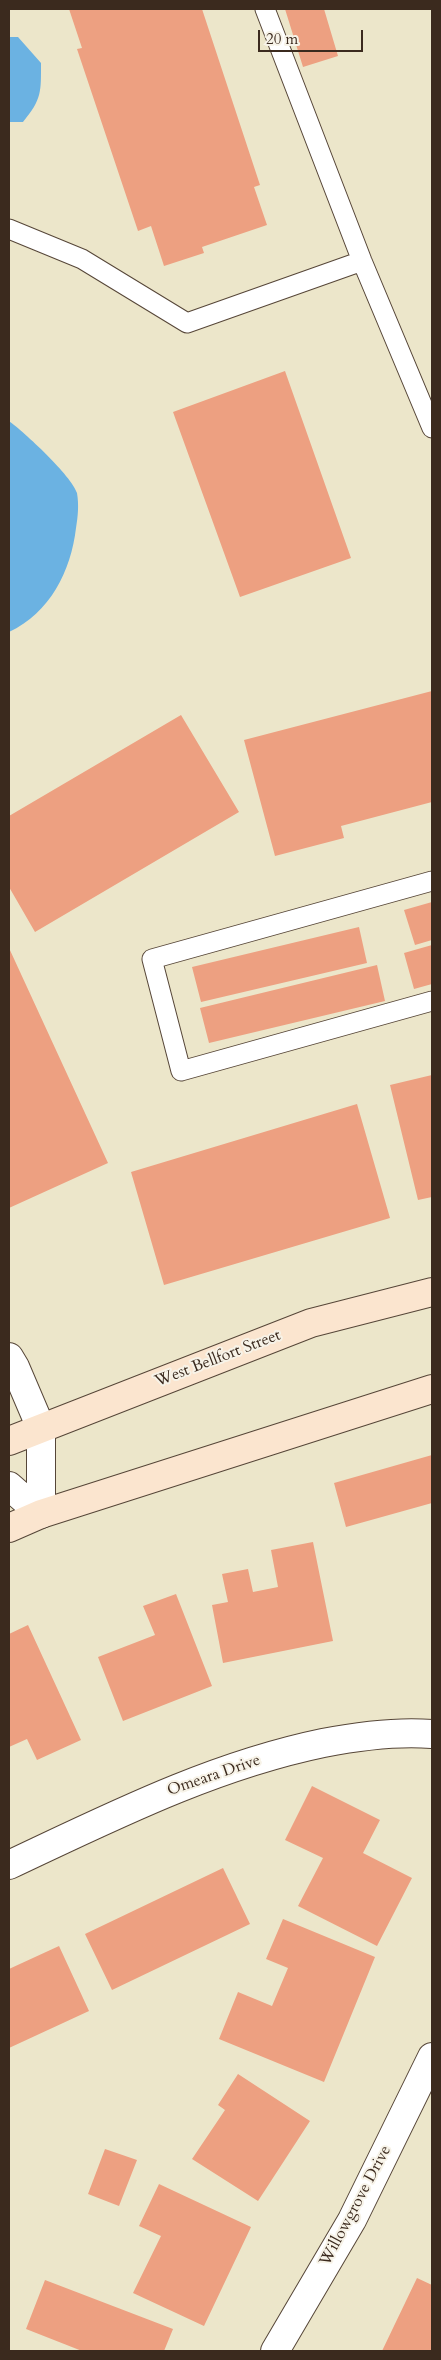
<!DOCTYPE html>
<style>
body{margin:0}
#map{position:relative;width:441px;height:2360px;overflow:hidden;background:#ece6ca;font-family:Cardo,serif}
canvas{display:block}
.frame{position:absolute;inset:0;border:10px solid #3b2a1e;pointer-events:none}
.scale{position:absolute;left:258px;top:30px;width:105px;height:22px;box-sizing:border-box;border:2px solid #3b2a1e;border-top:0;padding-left:6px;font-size:15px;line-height:18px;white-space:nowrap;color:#3b2a1e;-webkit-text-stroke:4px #f7f3e8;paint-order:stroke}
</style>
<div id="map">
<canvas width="441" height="2360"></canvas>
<div class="frame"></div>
<div class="scale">20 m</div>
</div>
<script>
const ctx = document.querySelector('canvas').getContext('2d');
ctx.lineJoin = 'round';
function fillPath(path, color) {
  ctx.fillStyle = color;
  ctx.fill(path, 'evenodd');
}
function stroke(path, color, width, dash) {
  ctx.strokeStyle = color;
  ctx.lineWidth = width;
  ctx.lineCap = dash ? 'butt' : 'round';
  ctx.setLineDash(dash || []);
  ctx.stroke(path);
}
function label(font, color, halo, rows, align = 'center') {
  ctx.font = font + ' Cardo,serif';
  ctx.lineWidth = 4;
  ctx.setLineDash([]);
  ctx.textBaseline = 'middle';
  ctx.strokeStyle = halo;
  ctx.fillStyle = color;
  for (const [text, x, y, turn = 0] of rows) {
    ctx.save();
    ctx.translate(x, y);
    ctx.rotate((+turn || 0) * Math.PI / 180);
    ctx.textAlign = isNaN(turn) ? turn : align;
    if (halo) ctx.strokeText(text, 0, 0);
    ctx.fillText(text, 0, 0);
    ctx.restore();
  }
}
fillPath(new Path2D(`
 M 9,37 L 18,37 L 41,63 C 41,92 42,99 23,122 L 9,122 Z
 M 9,421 C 24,432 72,476 77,493 C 79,505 78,516 76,528 C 71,571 50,613 9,632 Z`), '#6bb2e2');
fillPath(new Path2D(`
 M 69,9 L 202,9 L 260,185 L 254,187 L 267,225 L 202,247 L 204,253 L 164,266 L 151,226 L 138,231 L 77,49 L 82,48 Z
 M 285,9 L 324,9 L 338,56 L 303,67 Z
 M 285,371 L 351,558 L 240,597 L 173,412 Z
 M 432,691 L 432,802 L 341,826 L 344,838 L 275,856 L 244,740 Z
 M 181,715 L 239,812 L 35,932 L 9,887 L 9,816 Z
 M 432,902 L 432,940 L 415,945 L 404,910 Z
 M 359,927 L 367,963 L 201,1002 L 192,967 Z
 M 432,945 L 432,984 L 414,989 L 404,953 Z
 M 9,948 L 108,1163 L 9,1208 Z
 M 377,965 L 385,1001 L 209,1043 L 200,1008 Z
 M 432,1075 L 432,1197 L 418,1200 L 390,1085 Z
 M 357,1104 L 390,1218 L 164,1285 L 131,1172 Z
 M 432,1455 L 432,1503 L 346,1527 L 334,1483 Z
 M 313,1542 L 333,1641 L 223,1663 L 212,1605 L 228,1602 L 222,1574 L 248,1569 L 253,1592 L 278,1587 L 271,1550 Z
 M 176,1594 L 212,1686 L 123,1721 L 98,1657 L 155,1635 L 143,1606 Z
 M 28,1625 L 81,1740 L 37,1760 L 27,1739 L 9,1747 L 9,1634 Z
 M 312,1786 L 380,1820 L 363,1853 L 412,1878 L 377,1946 L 298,1906 L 323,1858 L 285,1840 Z
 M 223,1868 L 250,1924 L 112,1990 L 85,1934 Z
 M 283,1919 L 375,1957 L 324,2082 L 219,2039 L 238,1992 L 272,2006 L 288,1968 L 266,1959 Z
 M 59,1946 L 89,2011 L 9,2048 L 9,1969 Z
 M 238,2074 L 310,2121 L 258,2201 L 192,2159 L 225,2110 L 218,2105 Z
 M 105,2149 L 137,2160 L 119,2206 L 88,2194 Z
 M 159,2184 L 251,2227 L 204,2326 L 133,2293 L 161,2236 L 139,2226 Z
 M 417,2278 L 432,2285 L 432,2351 L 382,2351 Z
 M 45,2280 L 173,2329 L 164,2351 L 82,2351 L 26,2329 Z`), '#eda081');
const service = new Path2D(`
 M 265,9 L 362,261 L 432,428
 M 9,229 L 82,259 L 187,323 L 362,261
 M 432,881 L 152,959 L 181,1071 L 432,1001`);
const minor = new Path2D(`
 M 9,1357 L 15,1367 L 41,1428 L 41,1514
 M 9,1486 L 41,1514
 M 9,1865 C 111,1817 212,1766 323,1743 C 359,1736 395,1731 432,1734
 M 275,2351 L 352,2220 L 432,2057`);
const secondary = new Path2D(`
 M 9,1441 L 311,1323 L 432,1292
 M 9,1528 L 41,1514 L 432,1389`);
stroke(service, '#564638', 21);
stroke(minor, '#564638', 30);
stroke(secondary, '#564638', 30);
stroke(service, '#fff', 19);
stroke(minor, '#fff', 28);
stroke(secondary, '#fbe5cf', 28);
label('16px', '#3b2a1e', '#f7f3e8', [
 ["West Bellfort Street",218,1359,-21],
 ["Omeara Drive",214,1776,-19],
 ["Willowgrove Drive",356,2206,-62]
]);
</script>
